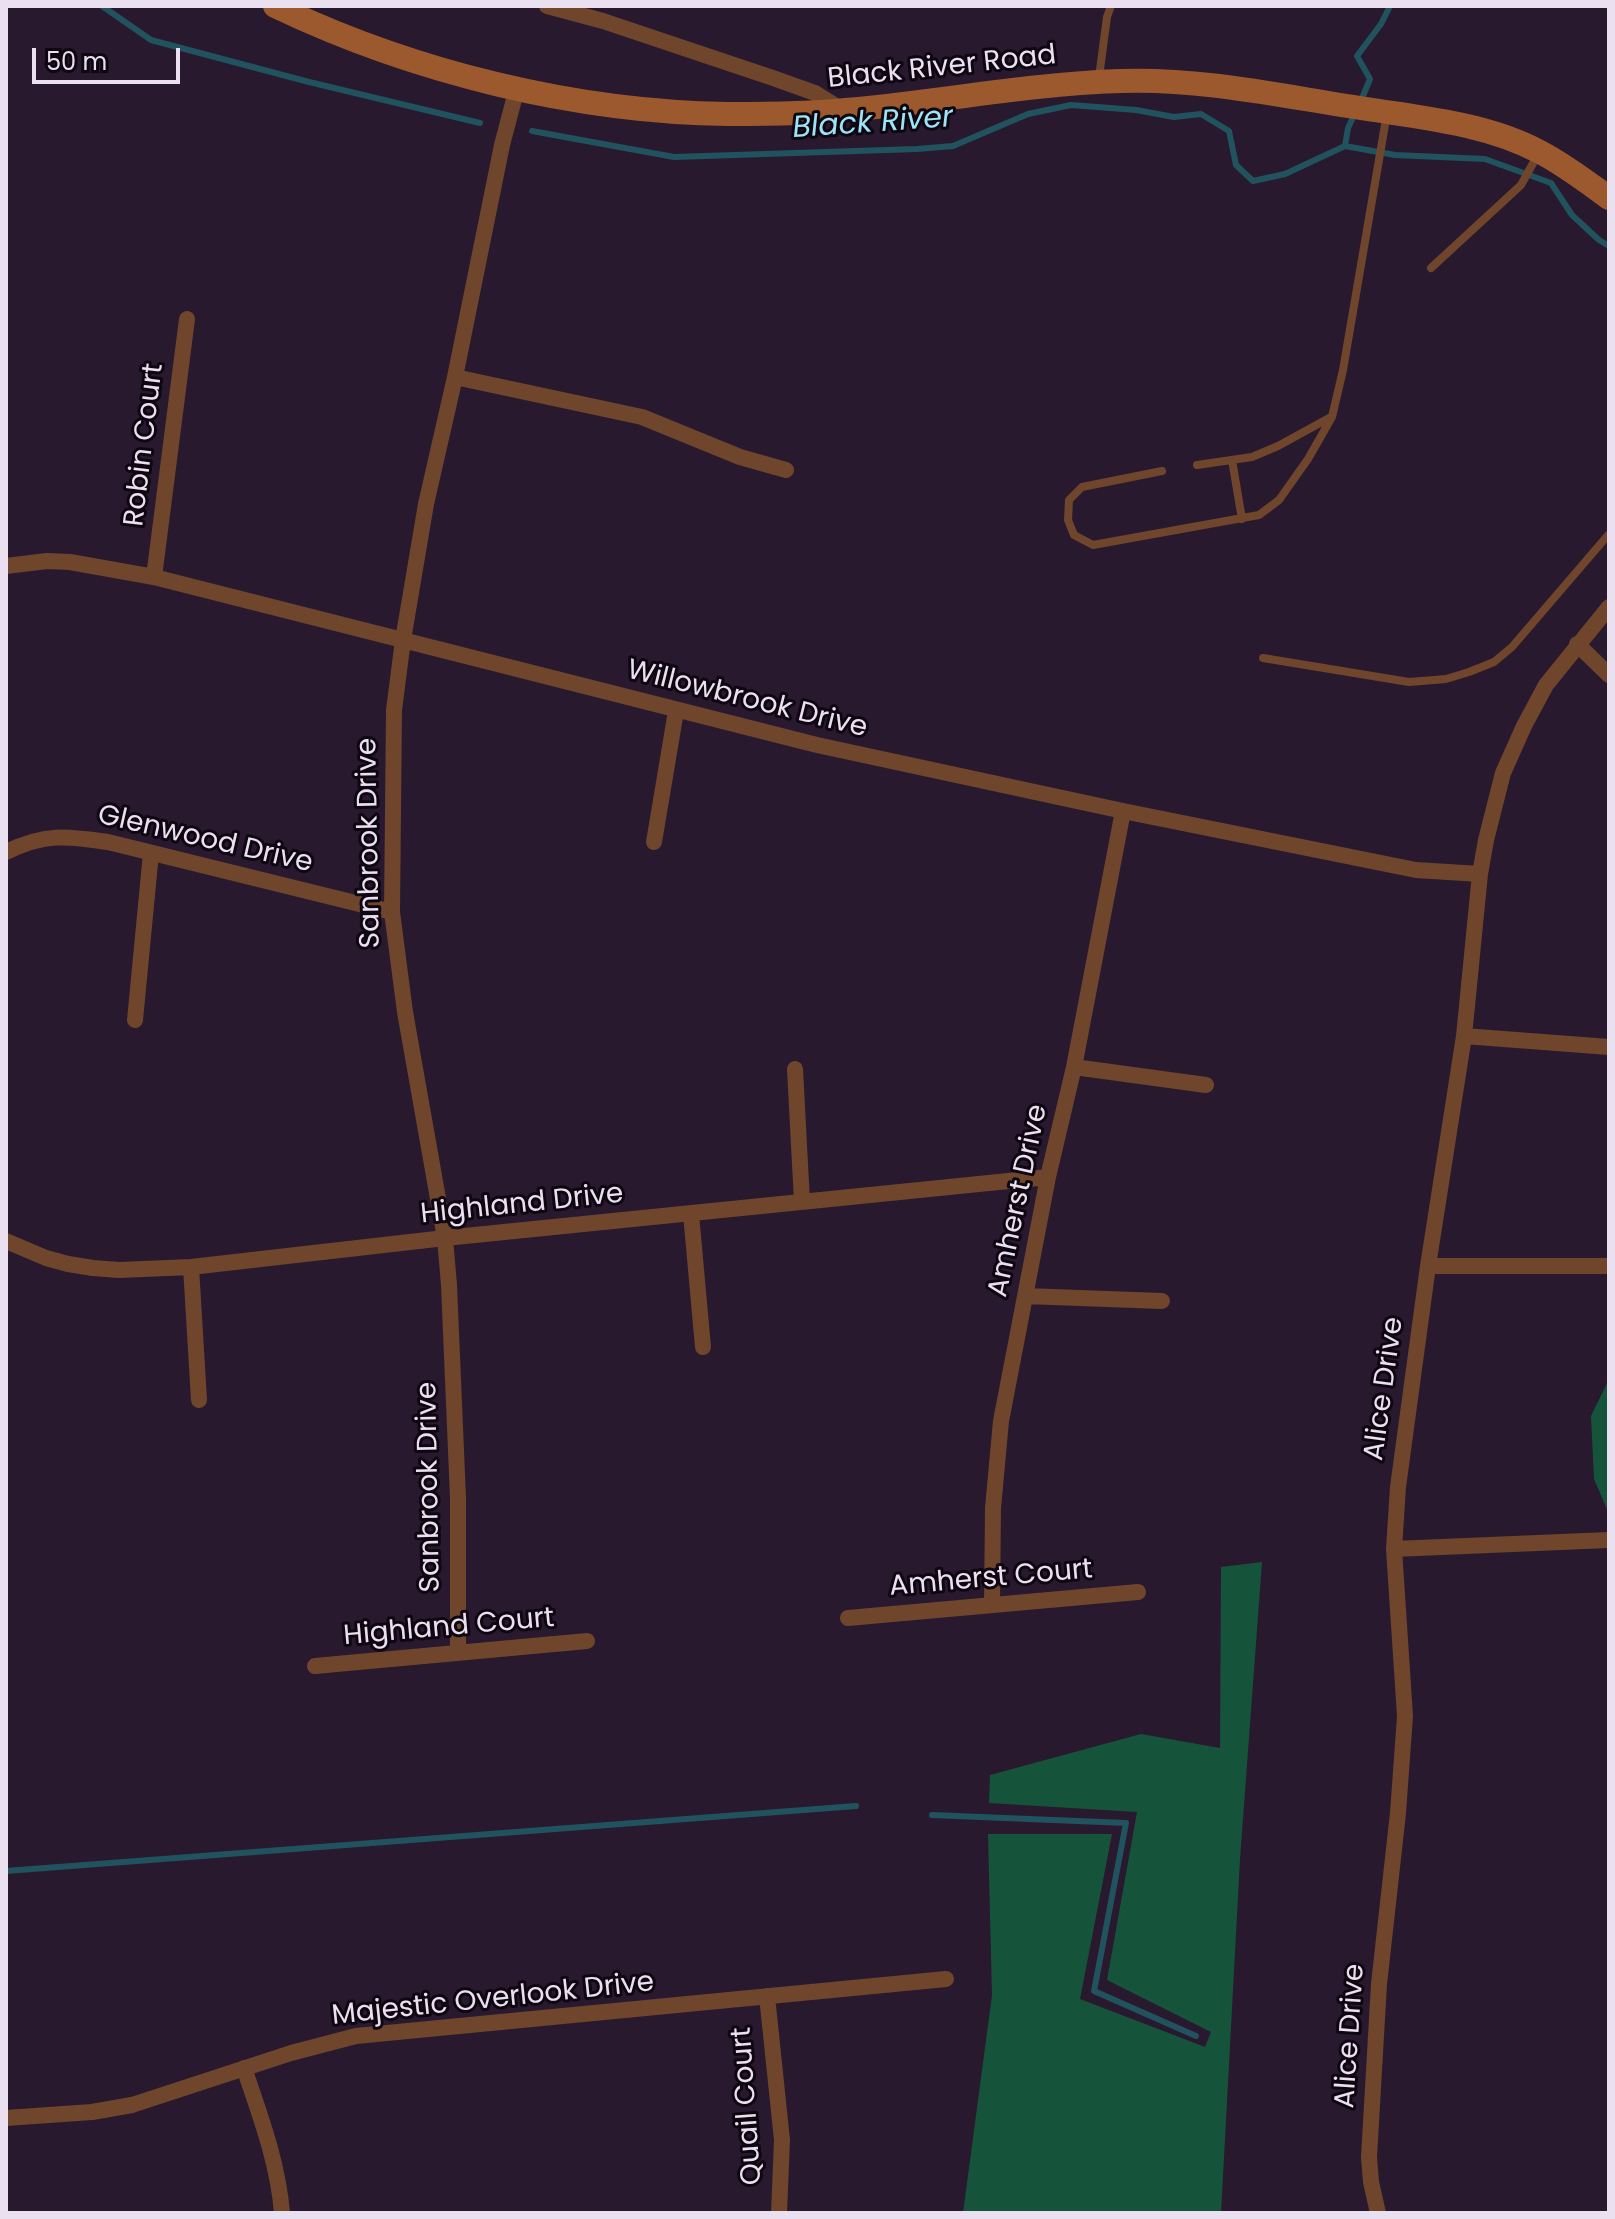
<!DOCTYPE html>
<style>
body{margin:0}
#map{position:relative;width:1615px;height:2219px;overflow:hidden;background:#29192f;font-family:Poppins,sans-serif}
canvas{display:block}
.frame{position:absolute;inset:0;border:8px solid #ebe0f0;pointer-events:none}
.scale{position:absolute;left:32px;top:48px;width:148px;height:36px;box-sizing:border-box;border:4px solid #ebe0f0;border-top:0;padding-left:10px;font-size:24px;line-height:28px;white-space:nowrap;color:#ebe0f0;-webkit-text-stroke:6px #0e0711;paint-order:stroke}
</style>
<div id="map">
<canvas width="1615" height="2219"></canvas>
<div class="frame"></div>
<div class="scale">50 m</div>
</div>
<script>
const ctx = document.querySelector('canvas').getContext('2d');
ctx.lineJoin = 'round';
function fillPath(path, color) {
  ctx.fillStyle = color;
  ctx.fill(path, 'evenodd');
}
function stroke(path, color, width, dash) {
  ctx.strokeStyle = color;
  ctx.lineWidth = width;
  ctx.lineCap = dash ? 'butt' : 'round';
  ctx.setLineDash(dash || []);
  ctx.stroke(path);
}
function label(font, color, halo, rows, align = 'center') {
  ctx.font = font + ' Poppins,sans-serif';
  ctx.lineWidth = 6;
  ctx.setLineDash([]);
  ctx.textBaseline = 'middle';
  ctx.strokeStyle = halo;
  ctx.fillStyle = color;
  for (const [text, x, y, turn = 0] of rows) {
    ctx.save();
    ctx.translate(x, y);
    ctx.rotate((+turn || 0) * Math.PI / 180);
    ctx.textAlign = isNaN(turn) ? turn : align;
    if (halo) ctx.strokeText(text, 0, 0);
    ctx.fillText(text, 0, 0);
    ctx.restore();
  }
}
fillPath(new Path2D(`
 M 1609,1379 L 1609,1514 L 1594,1479 L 1591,1416 Z
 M 1262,1562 L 1240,1859 L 1221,2213 L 963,2213 L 992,1995 L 988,1834 L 1112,1834 L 1080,1999 L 1205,2047 L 1211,2032 L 1107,1980 L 1137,1812 L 989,1803 L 990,1775 L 1141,1734 L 1220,1748 L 1221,1567 Z`), '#15543b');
stroke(new Path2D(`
 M 102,6 L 151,40 L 309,82 L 480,123
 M 1360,103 L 1370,79 L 1357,56 L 1381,24 L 1390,6
 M 532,131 L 674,157 L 917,149 L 953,146 L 1028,114 L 1071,105 L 1136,110 L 1174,117 L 1201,114 L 1229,131 L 1236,165 L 1253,181 L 1285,174 L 1345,146 L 1348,128 L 1355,113
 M 1345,146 L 1395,155 L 1485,159 L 1551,183 L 1572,215 L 1599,240 L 1609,246
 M 932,1815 L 1126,1823 L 1094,1991 L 1196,2036
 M 6,1871 L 856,1806`), '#20535e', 6);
stroke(new Path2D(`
 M 1099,77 L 1107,17 L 1111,6
 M 1431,268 L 1521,185 L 1537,156
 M 1232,460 L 1242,519
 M 1197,465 L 1252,457 L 1278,446 L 1331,417
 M 1162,471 L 1082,487 L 1069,500 L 1068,520 L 1074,535 L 1093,545 L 1259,515 L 1279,500 L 1308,459 L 1332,417 L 1343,370 L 1387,113
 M 1263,658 L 1409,682 L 1446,679 L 1469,672 L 1494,662 L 1512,647 L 1609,534`), '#6f452c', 8);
stroke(new Path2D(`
 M 547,6 L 603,21 L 773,78 L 815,93 L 842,110
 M 455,377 L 642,417 L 740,457 L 786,470
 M 6,566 L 47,561 L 70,562 L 154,577 L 817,745 L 1123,811 L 1416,870 L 1480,874
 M 154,577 L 187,319
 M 1577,644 L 1609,675
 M 654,842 L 676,711
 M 6,852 C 45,833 66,836 108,842 L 392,912
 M 135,1020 L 151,853
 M 1464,1036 L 1609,1047
 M 1074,1067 L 1206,1085
 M 795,1069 L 802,1202
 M 691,1214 L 703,1347
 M 6,1241 L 46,1258 L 68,1264 L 93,1268 L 119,1270 L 191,1267 L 445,1238 L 1048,1177
 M 1428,1266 L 1606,1266
 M 191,1267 L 199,1400
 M 1025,1296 L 1162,1301
 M 1394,1549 L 1609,1540
 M 992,1605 L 993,1508 L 1001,1421 L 1048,1177 L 1074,1067 L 1123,811
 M 848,1618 L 1138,1592
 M 458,1653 L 458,1498 L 449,1285 L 445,1238 L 405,1012 L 392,912 L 394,710 L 403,640 L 426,504 L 455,377 L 502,145 L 517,88
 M 315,1666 L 587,1641
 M 767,1996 L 782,2140 L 779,2213
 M 244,2068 C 260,2115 278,2163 282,2213
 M 6,2118 L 92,2112 L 132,2105 L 291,2053 L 356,2036 L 946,1979
 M 1378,2213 L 1371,2182 L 1369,2157 L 1379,1984 L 1398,1813 L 1405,1716 L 1394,1549 L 1398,1487 L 1428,1266 L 1464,1036 L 1480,874 L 1486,840 L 1503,773 L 1524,726 L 1546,685 L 1609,607`), '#6f452c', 16);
stroke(new Path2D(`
 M 275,6 C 413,72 575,112 728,114 C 767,114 807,114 846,110 C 937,102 1028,84 1120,81 C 1204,78 1285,97 1367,109 C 1424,118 1488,124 1540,152 C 1565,165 1587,182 1609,198`), '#9c592e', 24);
label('28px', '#ebe0f0', '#0e0711', [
 ["Black River Road",942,68,-6],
 ["Robin Court",145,445,-83],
 ["Willowbrook Drive",747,700,14],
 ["Glenwood Drive",205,840,13],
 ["Sanbrook Drive",370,843,-91],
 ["Amherst Drive",1019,1201,-78],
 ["Highland Drive",522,1205,-6],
 ["Alice Drive",1385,1389,-82],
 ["Sanbrook Drive",430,1487,-91],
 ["Amherst Court",991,1579,-5],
 ["Highland Court",449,1628,-5],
 ["Majestic Overlook Drive",493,2000,-6],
 ["Alice Drive",1351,2036,-86],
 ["Quail Court",748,2106,-94]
]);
label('italic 30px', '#9de4f6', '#0e0711', [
 ["Black River",873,124,-4]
]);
</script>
